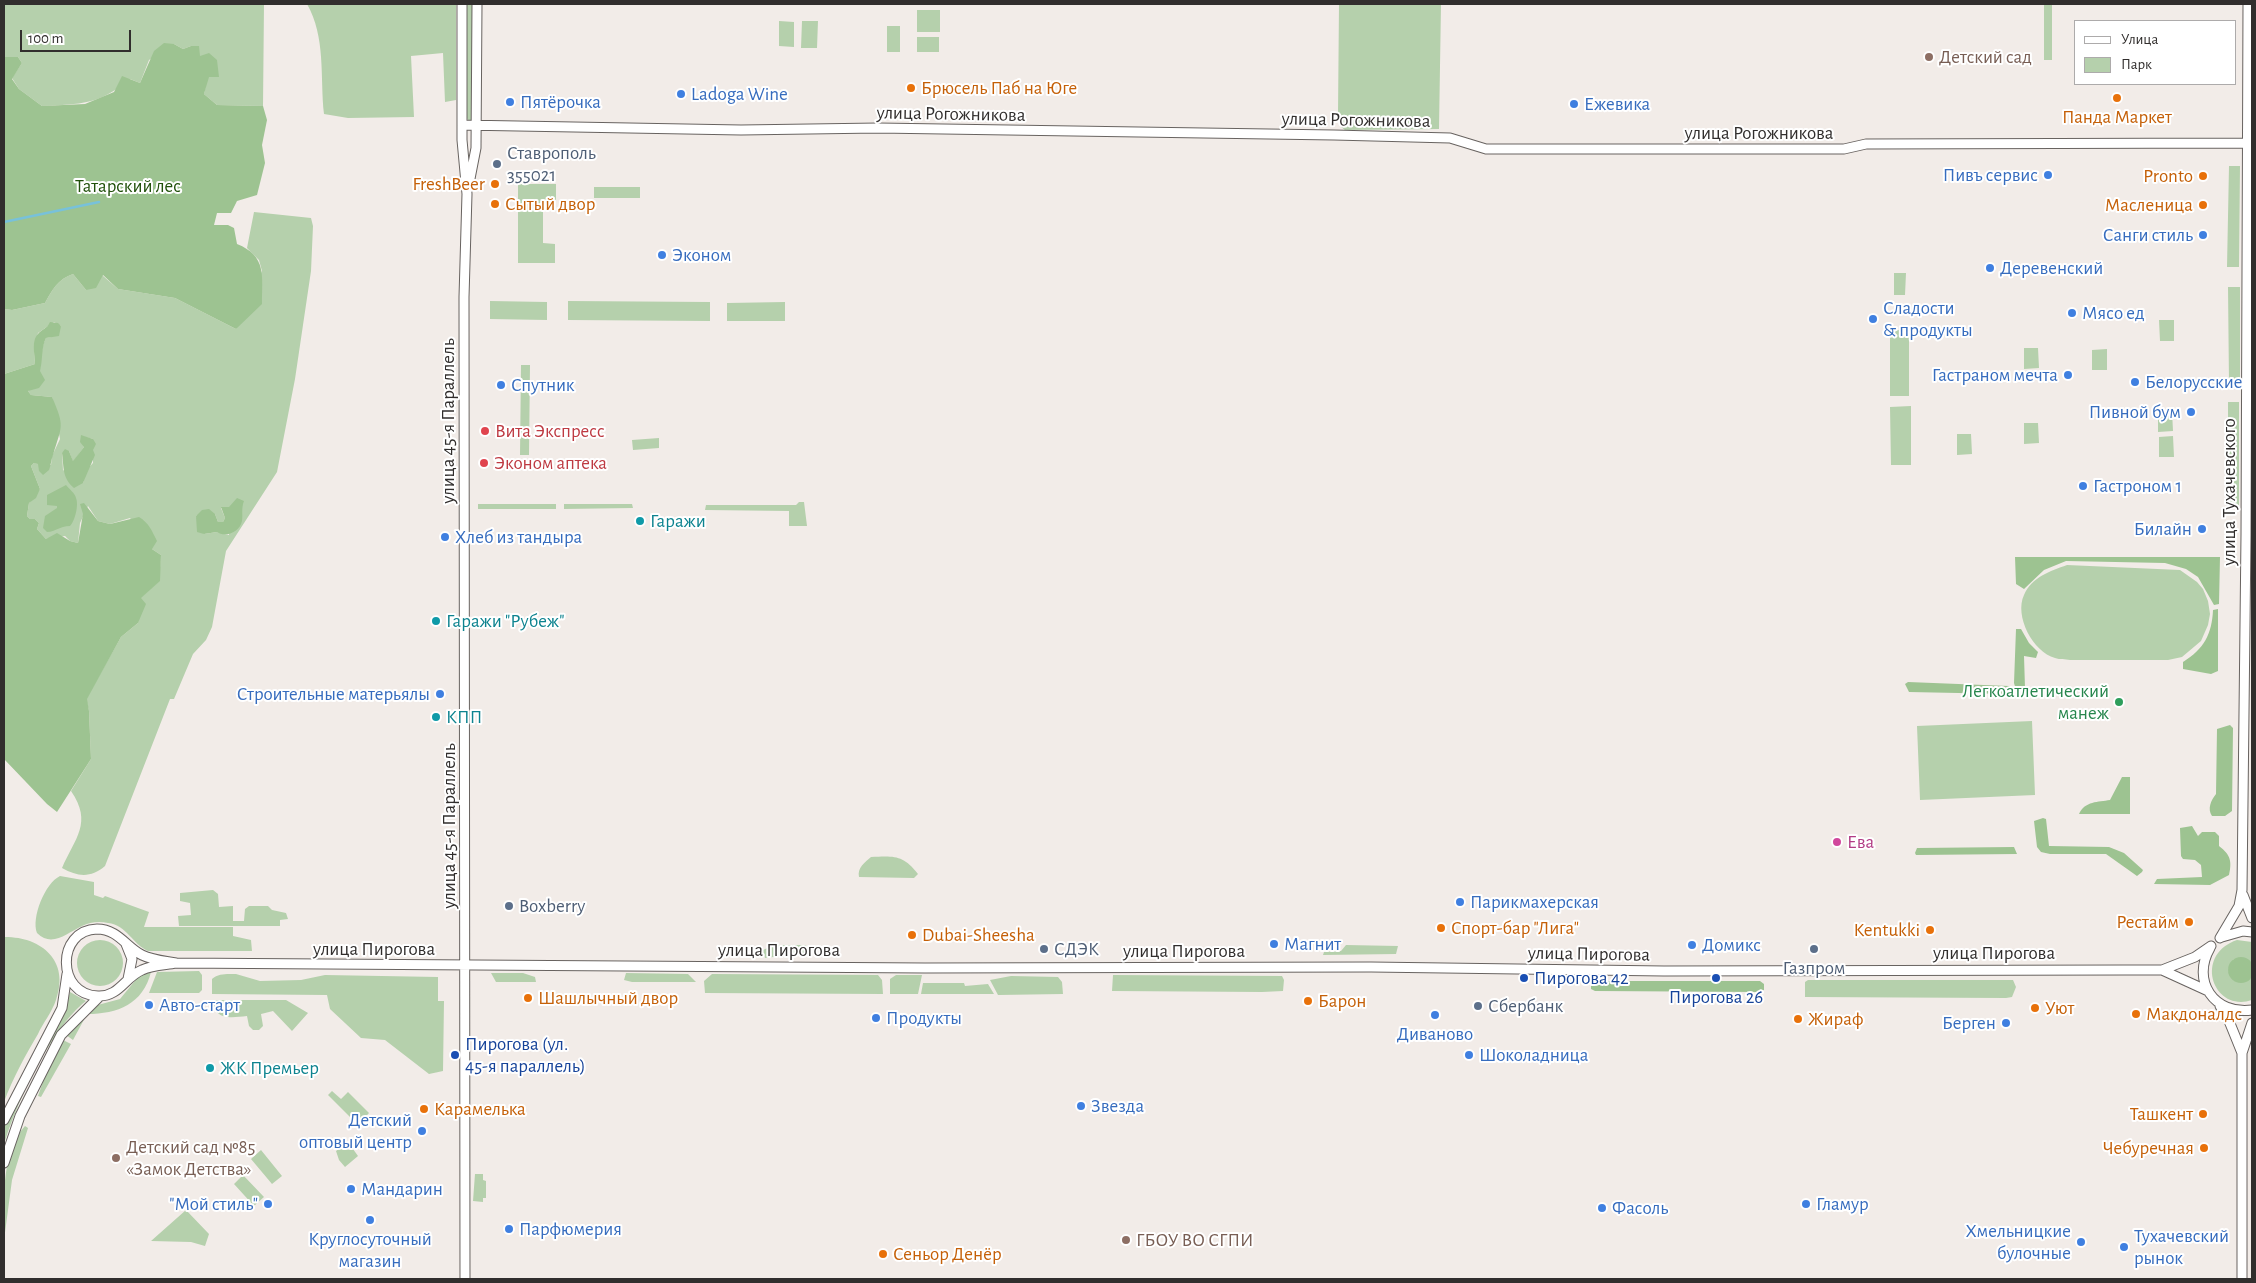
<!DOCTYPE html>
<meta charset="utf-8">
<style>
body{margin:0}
#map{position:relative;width:2256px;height:1283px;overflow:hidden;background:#f2ece8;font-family:"Alegreya Sans",sans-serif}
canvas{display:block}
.frame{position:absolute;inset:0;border:5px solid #312e2d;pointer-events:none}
.legend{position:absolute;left:2074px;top:20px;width:162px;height:65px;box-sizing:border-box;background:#fff;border:1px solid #adabab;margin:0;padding:6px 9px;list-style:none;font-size:15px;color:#312e2d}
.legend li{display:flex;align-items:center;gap:10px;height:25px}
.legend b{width:25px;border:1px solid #adabab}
.scale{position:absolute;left:20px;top:30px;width:111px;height:22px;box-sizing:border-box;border:2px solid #312e2d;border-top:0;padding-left:6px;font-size:15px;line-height:18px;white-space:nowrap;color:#312e2d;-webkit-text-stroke:4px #fff;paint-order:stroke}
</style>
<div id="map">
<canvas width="2256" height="1283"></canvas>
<div class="frame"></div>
<ul class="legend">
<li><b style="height:6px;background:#fff"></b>Улица</li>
<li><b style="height:14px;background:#b5d0ac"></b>Парк</li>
</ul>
<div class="scale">100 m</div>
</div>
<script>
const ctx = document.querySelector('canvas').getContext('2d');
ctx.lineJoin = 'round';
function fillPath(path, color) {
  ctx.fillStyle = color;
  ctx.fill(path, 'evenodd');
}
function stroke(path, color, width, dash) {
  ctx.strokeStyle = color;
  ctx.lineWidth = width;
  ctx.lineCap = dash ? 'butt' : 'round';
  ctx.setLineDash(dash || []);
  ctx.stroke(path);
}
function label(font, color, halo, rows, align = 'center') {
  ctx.font = font + ' "Alegreya Sans",sans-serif';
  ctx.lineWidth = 4;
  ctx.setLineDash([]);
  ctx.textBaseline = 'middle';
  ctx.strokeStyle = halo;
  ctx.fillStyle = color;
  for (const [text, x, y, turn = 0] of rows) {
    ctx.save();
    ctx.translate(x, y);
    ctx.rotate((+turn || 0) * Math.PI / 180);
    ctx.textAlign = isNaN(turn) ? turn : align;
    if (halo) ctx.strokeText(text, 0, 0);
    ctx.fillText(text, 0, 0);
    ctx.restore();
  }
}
fillPath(new Path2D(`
 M 4,4 L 264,4 L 263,106 L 217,105 L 204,94 C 210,72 206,63 191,46 L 183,49 L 174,44 L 149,60 L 140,83 L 130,79 C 98,105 82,104 42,106 L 19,89 L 12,78 L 22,63 L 18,57 L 4,57 Z
 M 307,4 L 456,4 L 456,100 L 445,102 L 443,53 L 411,56 L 414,117 L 348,118 L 324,114 C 320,77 326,37 307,4 Z
 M 466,4 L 473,4 L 473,119 L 469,121 L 466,117 Z
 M 1339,4 L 1441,4 L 1439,129 L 1345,130 L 1341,127 L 1338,113 Z
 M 2044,4 L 2052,4 L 2052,60 L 2044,60 Z
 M 917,10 L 940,10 L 940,32 L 917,32 Z
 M 779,21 L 794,22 L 794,47 L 779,46 Z
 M 802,21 L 818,21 L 817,48 L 801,48 Z
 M 887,26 L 900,26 L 900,52 L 887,52 Z
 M 917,37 L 939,37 L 939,52 L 917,52 Z
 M 2229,166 L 2240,166 L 2239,267 L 2227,267 Z
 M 518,184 L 556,184 L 556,200 L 543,200 L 543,243 L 555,244 L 555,263 L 518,263 Z
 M 594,187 L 640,187 L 640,198 L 594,198 Z
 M 254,212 L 311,218 L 313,226 L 311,271 L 295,379 L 277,472 L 226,551 L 212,627 L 206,640 L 193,654 L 174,699 L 170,699 L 105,866 C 91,878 78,877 62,868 C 75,838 93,823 71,791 L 91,759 L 89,711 L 86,699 L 121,637 L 138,623 L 140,598 L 159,581 L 161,555 L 152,549 L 130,518 L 110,524 L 98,521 L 88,506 L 80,523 L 78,543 L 70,541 L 65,536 L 46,539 L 37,529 L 39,523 L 35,519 L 30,519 L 27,516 L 29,503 L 40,489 L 31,466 L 34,463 L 51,465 L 52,456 L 60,439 L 52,397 L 31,395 L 28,391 C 46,380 37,353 46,338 L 51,337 L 61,326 L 54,322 L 38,333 L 34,350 L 35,364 L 4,374 L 4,309 L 12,310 L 45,303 C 52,290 58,279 73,274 L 86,290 L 102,275 L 118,289 L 175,298 L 236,329 L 262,271 L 259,260 L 247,248 ZM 81,436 L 93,439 L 93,463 L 87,469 L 83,483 L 63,470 L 62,453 L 69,451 L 73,462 L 84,447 ZM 229,507 L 229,535 L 217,532 L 204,534 L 196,516 L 200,514 L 215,514 L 218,522 L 223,522 L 225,518 L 221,508 Z
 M 1894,273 L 1906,273 L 1905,295 L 1894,295 Z
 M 2228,287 L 2240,287 L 2240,384 L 2229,384 Z
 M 490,301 L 547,302 L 547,320 L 490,319 Z
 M 568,301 L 710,302 L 710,321 L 568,320 Z
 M 785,302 L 785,321 L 727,321 L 727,303 Z
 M 2159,320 L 2174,320 L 2174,341 L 2160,341 Z
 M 1890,330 L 1909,330 L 1909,396 L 1890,396 Z
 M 2024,348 L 2038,348 L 2039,368 L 2024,369 Z
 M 2107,349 L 2107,370 L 2092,370 L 2092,350 Z
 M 521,365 L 530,365 L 529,455 L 520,455 Z
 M 2228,402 L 2239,402 L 2239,507 L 2228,507 Z
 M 1911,406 L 1911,465 L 1891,465 L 1890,407 Z
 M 2158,411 L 2172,411 L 2173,431 L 2158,432 Z
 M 2024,423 L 2038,423 L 2039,443 L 2024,444 Z
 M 1957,434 L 1971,434 L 1972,454 L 1957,455 Z
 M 2173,436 L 2174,457 L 2159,457 L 2159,437 Z
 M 659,438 L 659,448 L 633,450 L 632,440 Z
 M 799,502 L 804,502 L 807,526 L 789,526 L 789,511 L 705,510 L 706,505 L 796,505 Z
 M 556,504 L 556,509 L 478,509 L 478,504 Z
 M 564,504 L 632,504 L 633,508 L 564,509 Z
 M 2067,565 L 2180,570 L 2197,582 L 2203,589 L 2208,601 L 2210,614 L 2208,625 L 2201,641 L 2182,657 L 2168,660 L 2070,660 C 2065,659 2060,660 2055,658 C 2033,652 2014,616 2024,595 C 2032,577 2050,571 2067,565 Z
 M 2032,721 L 2035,795 L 1920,800 L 1917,726 Z
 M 871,857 C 895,856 903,855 918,874 L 914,878 L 859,877 C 857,868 865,862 871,857 Z
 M 60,876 L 94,882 L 94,895 L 103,898 L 105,896 L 149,912 L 144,927 L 233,927 L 233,936 L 251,940 L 252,951 L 148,951 C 132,944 127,925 108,923 C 99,921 90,922 82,926 C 67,933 52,948 37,933 C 31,918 45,883 60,876 Z
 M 213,890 L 218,894 L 219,907 L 233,906 L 233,921 L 244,921 L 245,909 L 249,906 L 268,906 L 272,910 L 286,913 L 288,919 L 280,920 L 280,926 L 179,926 L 178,916 L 191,915 L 190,903 L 180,901 L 180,893 Z
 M 5,937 C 42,937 70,961 56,1000 C 52,1012 43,1023 38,1034 C 25,1056 13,1078 4,1102 Z
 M77 963a23 23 0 1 1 46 0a23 23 0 1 1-46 0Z
 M 2237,940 L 2252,942 L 2252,962 L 2234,959 L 2228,970 L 2234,981 L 2252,978 L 2252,1000 C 2213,1013 2193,955 2237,940 Z
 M 774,945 L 806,945 L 807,953 L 765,958 L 763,950 Z
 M 1346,945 L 1398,946 L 1396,954 L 1323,955 L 1324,952 L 1341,951 Z
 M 199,971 L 202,975 L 202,990 L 199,993 L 149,993 L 157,972 Z
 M 151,972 C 143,1004 118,1014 87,1014 L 73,1040 L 66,1035 L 94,1006 L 120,999 L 139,976 Z
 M 491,973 L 523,973 L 535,977 L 536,982 L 496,982 Z
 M 626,973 L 688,974 L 696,982 L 632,982 L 624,980 Z
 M 236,974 L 260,981 L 301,980 L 325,975 L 438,977 L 438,1001 L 444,1001 L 443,1071 L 429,1074 L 385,1040 L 361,1038 L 330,1009 L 327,995 L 212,994 L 212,979 C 219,973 227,974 236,974 Z
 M 712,974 L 878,975 L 882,980 L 883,994 L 705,993 L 704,981 Z
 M 896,975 L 922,975 L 918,994 L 890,994 L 890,979 Z
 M 1113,975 L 1282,976 L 1284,980 L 1283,991 L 1262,992 L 1112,991 Z
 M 1011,976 L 1058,977 L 1062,982 L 1063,994 L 998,995 L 990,980 Z
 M 1808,980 L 2013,980 L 2016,987 L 2012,997 L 2006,998 L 1805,997 L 1805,982 Z
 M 923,983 L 964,983 L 965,986 L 988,984 L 994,994 L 921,994 Z
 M 70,992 L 86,1001 C 52,1027 16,1103 4,1145 L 4,1127 L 7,1120 L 67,1004 Z
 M 212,1000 L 286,1000 L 308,1013 L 292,1031 L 273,1011 L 261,1014 L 263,1026 L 259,1030 L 253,1030 L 249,1026 L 247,1016 C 229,1018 215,1020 212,1000 Z
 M 63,1040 L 71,1044 L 41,1097 L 38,1096 L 46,1073 Z
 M 332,1091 L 341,1099 L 348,1092 L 369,1113 L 358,1125 L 328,1095 Z
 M 25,1126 L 28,1128 L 12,1180 L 4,1240 C 4,1204 0,1153 25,1126 Z
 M 348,1142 L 358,1156 L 345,1167 L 339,1160 L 336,1151 Z
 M 261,1150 L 282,1176 L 272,1184 L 251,1159 Z
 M 475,1174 L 483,1174 L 483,1180 L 486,1181 L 486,1198 L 483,1198 L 483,1202 L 473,1201 Z
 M 243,1175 L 264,1197 L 254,1206 L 234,1184 Z
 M 186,1210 L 209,1234 L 205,1246 L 191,1242 L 151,1241 Z`), '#b5d0ac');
fillPath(new Path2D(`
 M 164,43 L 174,44 L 183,49 L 191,46 L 199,46 L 200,56 L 209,53 L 217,60 L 219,77 L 209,77 L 204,94 L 217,105 L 263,106 L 267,120 L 262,145 L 265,163 L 257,195 L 237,201 L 231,213 L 217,213 L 214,225 L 228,225 L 234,228 L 237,244 C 267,256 262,276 262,304 L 236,329 L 175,298 L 118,289 L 103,275 L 96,288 L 86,290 L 73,274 C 58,279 52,290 45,303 L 12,310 L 4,309 L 4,57 L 18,57 L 22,63 L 12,79 L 19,89 L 42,106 L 85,104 L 114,92 L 122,76 L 140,83 L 154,51 Z
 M 50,322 L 58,323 L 61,326 L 59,336 L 46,338 C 41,348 43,360 40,371 L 45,380 L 39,388 L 28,391 L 31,395 L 52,397 C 65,427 62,425 53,455 C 51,460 51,465 49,470 L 43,475 L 39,471 L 38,464 L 34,463 L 31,466 L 40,489 L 36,498 L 29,503 L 27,516 L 30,519 L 35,519 L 39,523 L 37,529 L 46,539 L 57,533 L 70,541 L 78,543 L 83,514 L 80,504 L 84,503 L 98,521 L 110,524 L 139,517 C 149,523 152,531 157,541 L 152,549 L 161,555 L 160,581 L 141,598 L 146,604 L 138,623 L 121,637 L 87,699 L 89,711 L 91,759 L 57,812 L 47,804 L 4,759 L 4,374 L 35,364 C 35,355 31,341 38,334 C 42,329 47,329 50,322 Z
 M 81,435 L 93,439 L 96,444 L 93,450 L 95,455 L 83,483 L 74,488 C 62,478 64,467 62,453 L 65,449 L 69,451 L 73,461 L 84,447 L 80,442 Z
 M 66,485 C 69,489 75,493 76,498 C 79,505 75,521 70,526 C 59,526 56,532 47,532 L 43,528 L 45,516 L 57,508 L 57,506 L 47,505 L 47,495 Z
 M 237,498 L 244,501 C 241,509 243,514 242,521 C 240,532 225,538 217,532 L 204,534 L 197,532 L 196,516 L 202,510 L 209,509 L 215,514 L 218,522 L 223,522 L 225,518 L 221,507 L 229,507 Z
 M 2015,557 L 2220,557 L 2219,604 L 2214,605 L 2198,577 L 2186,569 L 2165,563 L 2066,561 L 2044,570 L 2024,589 L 2016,584 Z
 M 2218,609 L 2218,671 L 2211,674 L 2183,669 L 2183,662 C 2204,649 2212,634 2213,610 Z
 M 2016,629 L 2021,629 L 2029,643 L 2038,652 L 2036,658 L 2024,656 L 2025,688 L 2020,691 L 2016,690 L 2014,683 Z
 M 1908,682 L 2009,686 L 2014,688 L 2012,694 L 2008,694 L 1909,692 L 1905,684 Z
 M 2230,725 L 2233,728 L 2232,811 L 2225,816 L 2212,816 C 2207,809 2211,800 2216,794 L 2217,729 Z
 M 2122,777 L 2130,777 L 2130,814 L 2079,814 C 2085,801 2098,802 2110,800 Z
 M 2043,818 L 2046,819 L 2049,846 L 2109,847 L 2124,853 L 2143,870 L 2142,872 L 2137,876 L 2106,854 L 2050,854 L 2041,852 L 2037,847 L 2034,821 Z
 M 2192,826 L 2198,836 L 2202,832 L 2215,832 L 2219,836 L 2219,846 C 2231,855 2232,862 2229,875 L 2210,885 L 2154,884 L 2157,879 L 2202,877 L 2201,865 L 2195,860 L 2183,859 L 2181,856 L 2180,828 Z
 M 2014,847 L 2017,854 L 1916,855 L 1915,853 L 1917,848 Z
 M2228 970a13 13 0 1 1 26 0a13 13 0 1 1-26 0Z
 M 1595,981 L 1760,981 L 1764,984 L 1764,990 L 1760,992 L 1595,991 L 1591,989 L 1591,983 Z`), '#9dc391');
stroke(new Path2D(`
 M 4,222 L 99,202`), '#78c1da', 2.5);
const secondary = new Path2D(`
 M 462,4 L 462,140 L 467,194 L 464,297 L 465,1279
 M 462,125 L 741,130 L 878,128 L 1334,135 L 1450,138 L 1486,149 L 1844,149 L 1866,144 L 2247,143
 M 468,189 L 476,148 L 477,4
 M 2243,895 L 2252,918
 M 2222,937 L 2243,931 L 2252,932
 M 2220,938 L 2239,906 L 2242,890 L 2246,535 L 2248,4
 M 126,944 L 132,959 L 128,979
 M 2210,948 C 2191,981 2214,1015 2252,1010
 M 176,963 C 165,961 152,960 142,955 C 126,947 118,929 97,929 C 56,930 56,995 98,996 C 119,997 125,977 142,970 C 152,965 165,965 176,963 L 925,968 L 1371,967 L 1664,971 L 2124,970 L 2162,970 L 2195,957 L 2211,946
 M 2162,970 L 2208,991
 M 2220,1006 L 2227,1016 L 2242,1053
 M 4,1120 L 62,1008 L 67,974
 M 4,1163 L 20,1116 L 61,1035 L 100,996
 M 2242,1279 L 2242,1053 L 2252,1023`);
stroke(secondary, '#686360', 11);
stroke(secondary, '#fff', 9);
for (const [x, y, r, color] of [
 [1929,57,5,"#8d6e63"],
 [911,88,5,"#e8710a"],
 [681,94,5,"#3f7fe0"],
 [2117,98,5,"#e8710a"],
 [510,102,5,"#3f7fe0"],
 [1574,104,5,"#3f7fe0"],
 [497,164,5,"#5c6f8a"],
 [2048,175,5,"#3f7fe0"],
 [2203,176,5,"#e8710a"],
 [495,184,5,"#e8710a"],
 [495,204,5,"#e8710a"],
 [2203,205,5,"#e8710a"],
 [2203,235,5,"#3f7fe0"],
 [662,255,5,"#3f7fe0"],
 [1990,268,5,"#3f7fe0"],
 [2072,313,5,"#3f7fe0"],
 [1873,319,5,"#3f7fe0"],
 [2068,375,5,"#3f7fe0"],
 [2135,382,5,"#3f7fe0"],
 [501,385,5,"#3f7fe0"],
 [2191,412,5,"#3f7fe0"],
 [485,431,5,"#e0444e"],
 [484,463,5,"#e0444e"],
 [2083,486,5,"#3f7fe0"],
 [640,521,5,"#0f9aa8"],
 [2202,529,5,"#3f7fe0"],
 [445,537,5,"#3f7fe0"],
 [436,621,5,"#0f9aa8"],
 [440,694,5,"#3f7fe0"],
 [2119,702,5,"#2e9e5b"],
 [436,717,5,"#0f9aa8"],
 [1837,842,5,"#d1479c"],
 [1460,902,5,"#3f7fe0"],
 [509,906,5,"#5c6f8a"],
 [2189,922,5,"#e8710a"],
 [1441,928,5,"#e8710a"],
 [1930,930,5,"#e8710a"],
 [912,935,5,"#e8710a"],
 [1274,944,5,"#3f7fe0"],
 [1692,945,5,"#3f7fe0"],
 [1044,949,5,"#5c6f8a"],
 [1814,949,5,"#5c6f8a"],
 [1524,978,5,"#1a4fb4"],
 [1716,978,5,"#1a4fb4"],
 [528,998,5,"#e8710a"],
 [1308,1001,5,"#e8710a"],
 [149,1005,5,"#3f7fe0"],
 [1478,1006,5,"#5c6f8a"],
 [2035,1008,5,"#e8710a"],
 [2136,1014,5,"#e8710a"],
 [1435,1015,5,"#3f7fe0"],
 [876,1018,5,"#3f7fe0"],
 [1798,1019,5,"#e8710a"],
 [2006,1023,5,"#3f7fe0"],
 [455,1055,5,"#1a4fb4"],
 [1469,1055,5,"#3f7fe0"],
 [210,1068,5,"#0f9aa8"],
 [1081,1106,5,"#3f7fe0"],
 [424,1109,5,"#e8710a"],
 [2203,1114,5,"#e8710a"],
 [422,1131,5,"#3f7fe0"],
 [2204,1148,5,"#e8710a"],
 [116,1158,5,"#8d6e63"],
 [351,1189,5,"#3f7fe0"],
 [268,1204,5,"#3f7fe0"],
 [1806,1204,5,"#3f7fe0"],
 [1602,1208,5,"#3f7fe0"],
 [370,1220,5,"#3f7fe0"],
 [509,1229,5,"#3f7fe0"],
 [1126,1240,5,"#8d6e63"],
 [2081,1242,5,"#3f7fe0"],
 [2124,1247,5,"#3f7fe0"],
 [883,1254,5,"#e8710a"]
]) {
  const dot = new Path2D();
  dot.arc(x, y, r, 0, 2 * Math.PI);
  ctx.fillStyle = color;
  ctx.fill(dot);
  stroke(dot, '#fff', 2);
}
label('19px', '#785e54', '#fff', [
 ["Детский сад",1939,57],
 ["Детский сад №85",126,1147],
 ["«Замок Детства»",126,1169],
 ["ГБОУ ВО СГПИ",1136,1240]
], 'left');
label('19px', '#c56008', '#fff', [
 ["Брюсель Паб на Юге",921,88],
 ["Панда Маркет",2117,117,"center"],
 ["Pronto",2193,176,"right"],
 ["FreshBeer",485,184,"right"],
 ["Сытый двор",505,204],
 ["Масленица",2193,205,"right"],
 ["Рестайм",2179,922,"right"],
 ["Спорт-бар \"Лига\"",1451,928],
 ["Kentukki",1920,930,"right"],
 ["Dubai-Sheesha",922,935],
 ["Шашлычный двор",538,998],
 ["Барон",1318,1001],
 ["Уют",2045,1008],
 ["Макдоналдс",2146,1014],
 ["Жираф",1808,1019],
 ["Карамелька",434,1109],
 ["Ташкент",2193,1114,"right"],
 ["Чебуречная",2194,1148,"right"],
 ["Сеньор Денёр",893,1254]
], 'left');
label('19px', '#366cbe', '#fff', [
 ["Ladoga Wine",691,94],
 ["Пятёрочка",520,102],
 ["Ежевика",1584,104],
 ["Пивъ сервис",2038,175,"right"],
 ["Санги стиль",2193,235,"right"],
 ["Эконом",672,255],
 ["Деревенский",2000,268],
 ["Сладости",1883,308],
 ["& продукты",1883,330],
 ["Мясо ед",2082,313],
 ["Гастраном мечта",2058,375,"right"],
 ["Белорусские",2145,382],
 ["Спутник",511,385],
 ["Пивной бум",2181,412,"right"],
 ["Гастроном 1",2093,486],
 ["Билайн",2192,529,"right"],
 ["Хлеб из тандыра",455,537],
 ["Строительные матерьялы",430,694,"right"],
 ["Парикмахерская",1470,902],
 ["Магнит",1284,944],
 ["Домикс",1702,945],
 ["Авто-старт",159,1005],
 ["Продукты",886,1018],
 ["Берген",1996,1023,"right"],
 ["Диваново",1435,1034,"center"],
 ["Шоколадница",1479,1055],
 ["Звезда",1091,1106],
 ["Детский",412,1120,"right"],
 ["оптовый центр",412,1142,"right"],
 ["Мандарин",361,1189],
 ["\"Мой стиль\"",258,1204,"right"],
 ["Гламур",1816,1204],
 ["Фасоль",1612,1208],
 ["Парфюмерия",519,1229],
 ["Хмельницкие",2071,1231,"right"],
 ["булочные",2071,1253,"right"],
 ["Тухачевский",2134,1236],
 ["рынок",2134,1258],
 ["Круглосуточный",370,1239,"center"],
 ["магазин",370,1261,"center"]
], 'left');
label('19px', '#312e2d', '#fff', [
 ["улица Рогожникова",951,114,1],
 ["улица Рогожникова",1356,120,1],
 ["улица Рогожникова",1759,133],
 ["улица 45-я Параллель",448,421,-90],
 ["улица Тухачевского",2229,492,-90],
 ["улица 45-я Параллель",449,826,-90],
 ["улица Пирогова",374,949],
 ["улица Пирогова",779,950],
 ["улица Пирогова",1184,951],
 ["улица Пирогова",1994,953],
 ["улица Пирогова",1589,954,1]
]);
label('19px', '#4e5e75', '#fff', [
 ["Ставрополь",507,153],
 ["355021",507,175],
 ["Boxberry",519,906],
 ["СДЭК",1054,949],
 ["Газпром",1814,968,"center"],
 ["Сбербанк",1488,1006]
], 'left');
label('19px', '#20500a', '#fff', [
 ["Татарский лес",128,186]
]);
label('19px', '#be3a42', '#fff', [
 ["Вита Экспресс",495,431],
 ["Эконом аптека",494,463]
], 'left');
label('19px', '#0d838f', '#fff', [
 ["Гаражи",650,521],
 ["Гаражи \"Рубеж\"",446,621],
 ["КПП",446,717],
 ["ЖК Премьер",220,1068]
], 'left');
label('19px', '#27864d', '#fff', [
 ["Легкоатлетический",2109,691],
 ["манеж",2109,713]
], 'right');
label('19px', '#b23c85', '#fff', [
 ["Ева",1847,842]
], 'left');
label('19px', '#164399', '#fff', [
 ["Пирогова 42",1534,978],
 ["Пирогова 26",1716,997,"center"],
 ["Пирогова (ул.",465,1044],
 ["45-я параллель)",465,1066]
], 'left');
</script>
